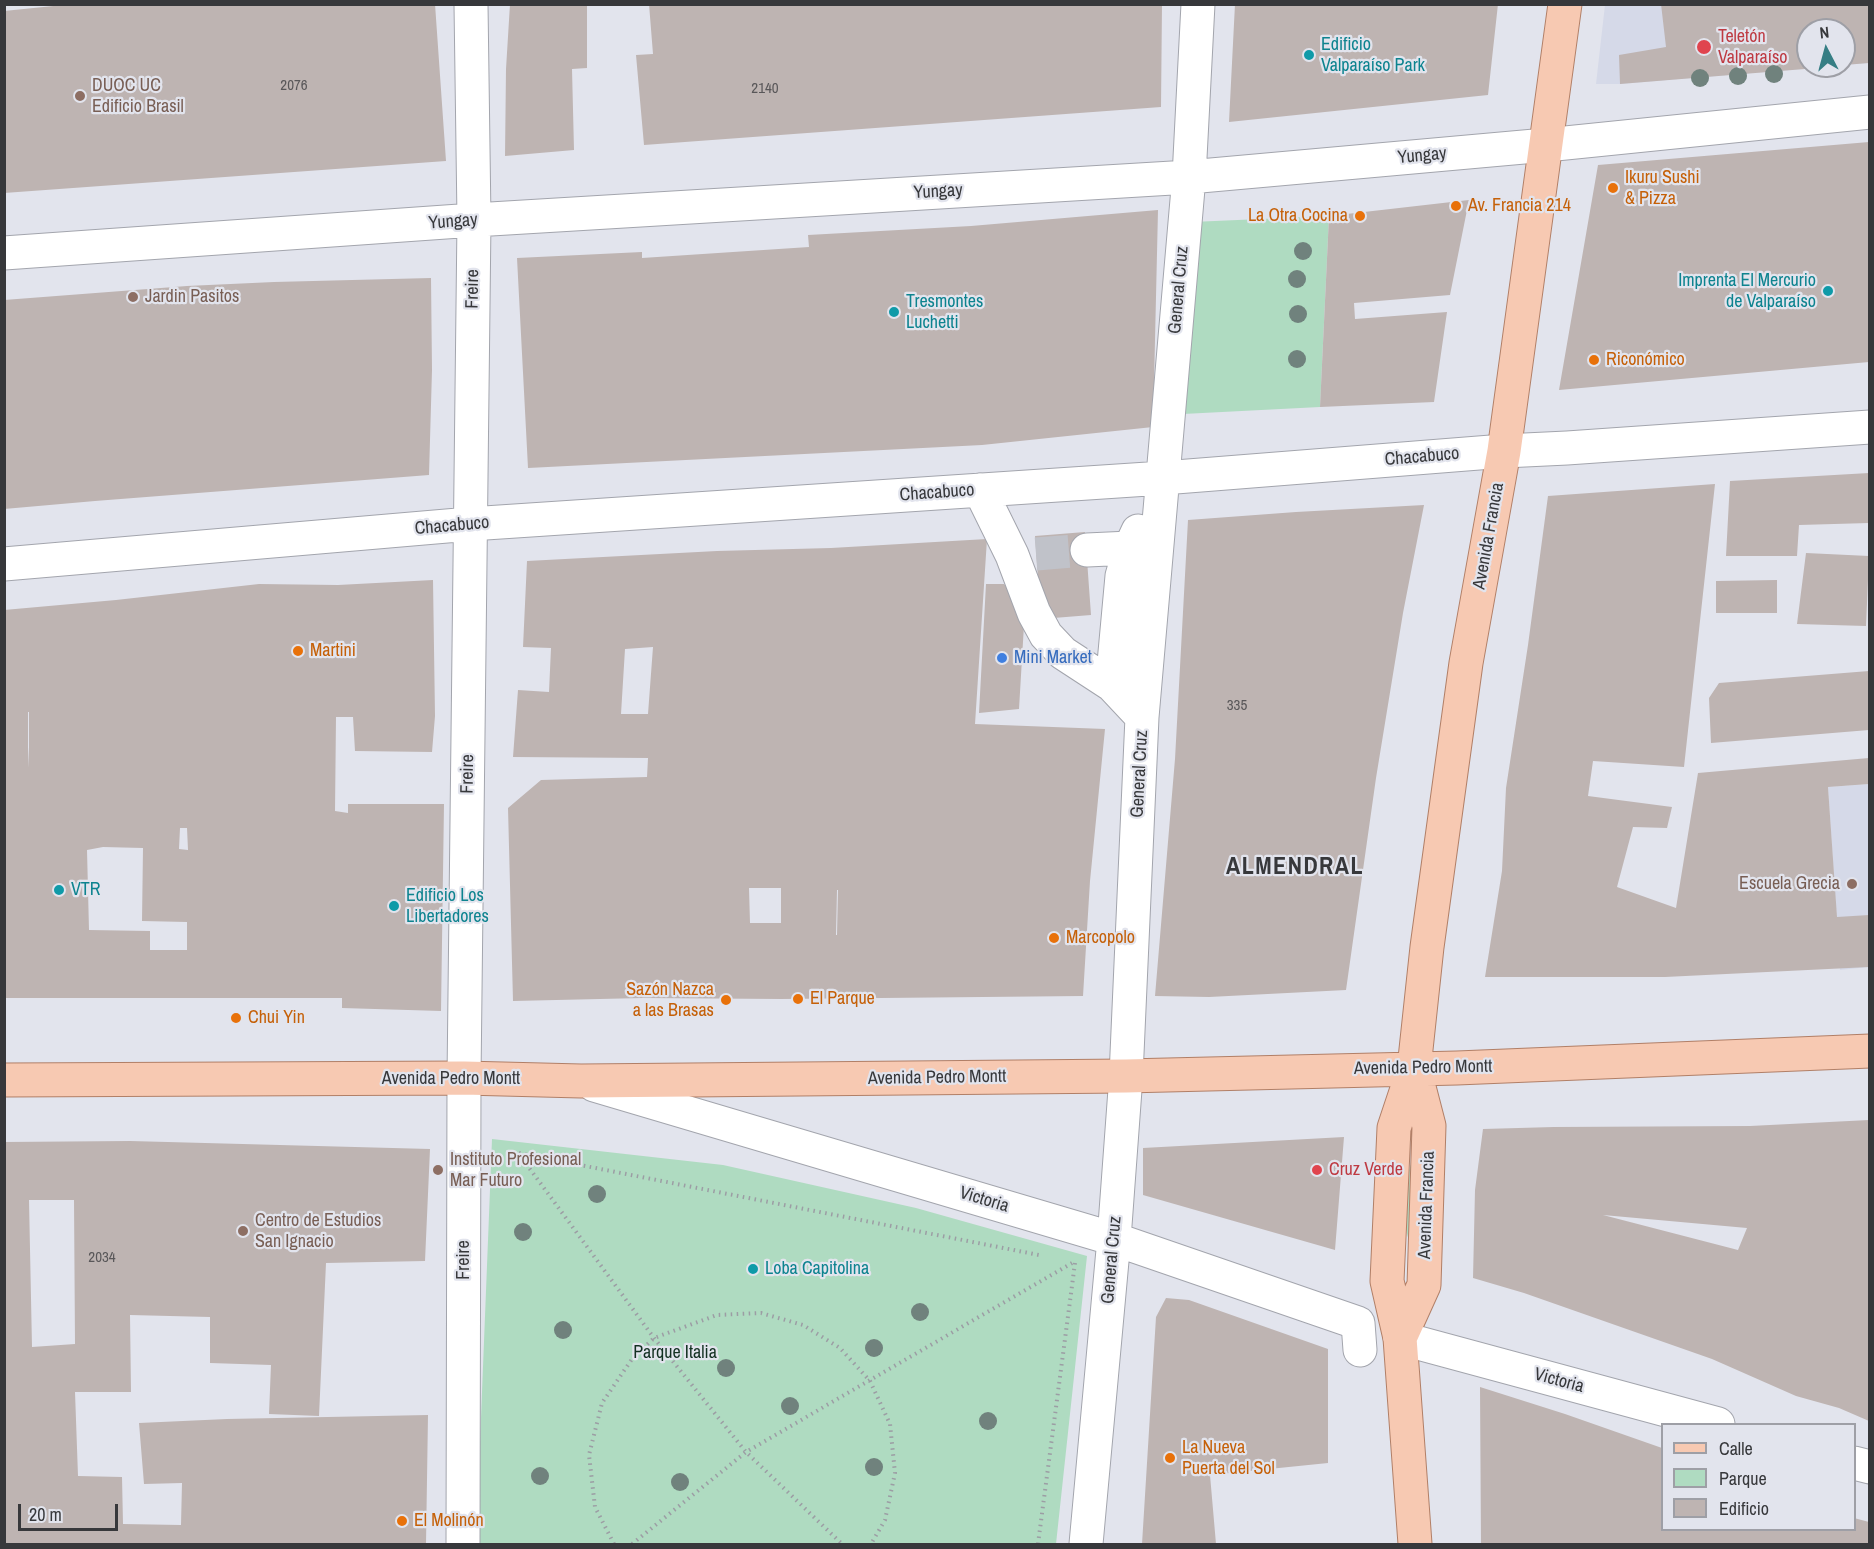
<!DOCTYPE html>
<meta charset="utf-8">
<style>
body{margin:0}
#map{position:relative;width:1874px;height:1549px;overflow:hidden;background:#e2e4ed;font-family:"Archivo Narrow",sans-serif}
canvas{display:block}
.frame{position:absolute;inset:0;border:6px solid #37383b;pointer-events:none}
.legend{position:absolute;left:1661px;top:1423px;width:195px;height:108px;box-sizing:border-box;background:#e2e4ed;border:2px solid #9e9fa6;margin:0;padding:8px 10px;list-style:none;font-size:18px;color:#37383b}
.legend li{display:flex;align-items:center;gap:12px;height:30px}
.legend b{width:30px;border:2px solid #9e9fa6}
.north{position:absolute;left:1796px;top:18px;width:60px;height:60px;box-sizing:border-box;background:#e2e4ed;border:2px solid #9e9fa6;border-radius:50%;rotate:354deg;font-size:16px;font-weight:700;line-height:24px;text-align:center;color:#37383b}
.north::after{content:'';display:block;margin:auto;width:21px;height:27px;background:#367e84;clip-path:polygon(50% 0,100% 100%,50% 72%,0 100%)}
.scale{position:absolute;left:18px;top:1504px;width:100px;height:27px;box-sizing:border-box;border:3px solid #37383b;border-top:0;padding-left:8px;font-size:18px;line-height:21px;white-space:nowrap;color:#37383b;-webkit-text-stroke:4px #e2e4ed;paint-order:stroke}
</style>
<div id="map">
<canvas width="1874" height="1549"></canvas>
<div class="frame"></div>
<ul class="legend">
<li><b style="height:8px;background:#f7c9b2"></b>Calle</li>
<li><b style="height:16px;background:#afdbc1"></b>Parque</li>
<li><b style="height:16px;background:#beb4b2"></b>Edificio</li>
</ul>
<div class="north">N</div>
<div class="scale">20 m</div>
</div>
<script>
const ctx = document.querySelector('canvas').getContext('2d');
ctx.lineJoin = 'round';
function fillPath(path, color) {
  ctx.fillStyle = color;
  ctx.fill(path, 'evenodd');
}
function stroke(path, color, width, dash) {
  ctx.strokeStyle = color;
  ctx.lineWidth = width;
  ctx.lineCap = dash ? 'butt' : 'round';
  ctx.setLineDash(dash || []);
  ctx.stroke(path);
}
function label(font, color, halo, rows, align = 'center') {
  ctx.font = font + ' "Archivo Narrow",sans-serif';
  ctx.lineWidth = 4.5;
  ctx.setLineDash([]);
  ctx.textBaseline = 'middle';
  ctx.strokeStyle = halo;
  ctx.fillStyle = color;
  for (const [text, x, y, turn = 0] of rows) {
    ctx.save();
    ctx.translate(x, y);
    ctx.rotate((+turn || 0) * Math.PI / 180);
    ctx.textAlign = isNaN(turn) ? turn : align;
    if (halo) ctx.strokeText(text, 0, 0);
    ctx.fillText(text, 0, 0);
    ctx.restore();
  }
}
fillPath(new Path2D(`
 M 1605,5 L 1869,5 L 1869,63 L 1844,65 L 1844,30 L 1808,30 L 1808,66 L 1837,66 L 1620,84 L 1596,84 Z
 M 1869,784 L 1869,967 L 1840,970 L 1828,787 Z`), '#d5d9e8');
fillPath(new Path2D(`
 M 1329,216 L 1320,407 L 1183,414 L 1192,222 Z
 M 492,1139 L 723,1165 L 916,1208 L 1087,1256 L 1056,1544 L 476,1544 Z
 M 1413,1158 L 1410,1246 L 1399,1201 Z`), '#afdbc1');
fillPath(new Path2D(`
 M 73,4 L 435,4 L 446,161 L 4,193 L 4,11 Z
 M 510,4 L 587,4 L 587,68 L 572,69 L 574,150 L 505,156 L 506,69 Z
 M 649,4 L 1162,4 L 1161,107 L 644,145 L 636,55 L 653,54 Z
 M 1235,4 L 1498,4 L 1488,95 L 1229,122 Z
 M 1661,4 L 1869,4 L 1869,63 L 1844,65 L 1844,30 L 1808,30 L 1808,66 L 1817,66 L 1817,68 L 1620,84 L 1619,55 L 1666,47 Z
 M 1869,142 L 1869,362 L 1559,390 L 1598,165 Z
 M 1469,200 L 1450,295 L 1354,303 L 1355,319 L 1447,312 L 1434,402 L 1320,407 L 1329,216 Z
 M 1158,210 L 1153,427 L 982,445 L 528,468 L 517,258 L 642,252 L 642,258 L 809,247 L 808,235 L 971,226 Z
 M 431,278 L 432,370 L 429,475 L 95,501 L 4,509 L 4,300 L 187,286 L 274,282 Z
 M 1869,473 L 1869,523 L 1799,525 L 1797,556 L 1726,556 L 1730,481 Z
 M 1715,484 L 1684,767 L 1593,761 L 1588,796 L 1672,807 L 1667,828 L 1633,827 L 1617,887 L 1676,908 L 1698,773 L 1869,758 L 1869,784 L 1828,787 L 1837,917 L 1869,915 L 1869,967 L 1665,977 L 1485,977 L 1502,871 L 1506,788 L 1528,645 L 1548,496 Z
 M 1424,505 L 1403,613 L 1376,778 L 1346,990 L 1209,997 L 1155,996 L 1175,759 L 1188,520 L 1296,512 Z
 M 1085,532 L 1091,615 L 1041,619 L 1035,536 Z
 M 987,539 L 975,724 L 1105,729 L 1090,881 L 1083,996 L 781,999 L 643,998 L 513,1001 L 508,808 L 541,780 L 647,777 L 648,758 L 513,757 L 518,690 L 549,692 L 551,648 L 523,647 L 527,561 L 717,551 L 831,548 ZM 653,647 L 648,714 L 621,714 L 625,649 ZM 749,888 L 781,888 L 781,923 L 750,923 ZM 837,890 L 838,890 L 837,935 L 836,935 Z
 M 1806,553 L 1869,556 L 1866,626 L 1797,624 Z
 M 433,580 L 435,716 L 432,752 L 355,751 L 353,717 L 336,717 L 335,811 L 348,813 L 348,804 L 444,804 L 441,1011 L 342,1008 L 342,998 L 4,998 L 4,610 L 116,600 L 259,584 L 338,585 ZM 28,712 L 29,712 L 29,768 L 28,747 ZM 180,828 L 187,828 L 188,850 L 179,849 ZM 103,847 L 143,848 L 142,921 L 187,922 L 187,950 L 150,950 L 150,931 L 89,930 L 87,850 Z
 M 1777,580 L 1777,613 L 1716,613 L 1716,581 Z
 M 986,584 L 1004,584 L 1025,608 L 1019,709 L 979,713 Z
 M 1869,671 L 1869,730 L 1711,743 L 1709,698 L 1719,683 Z
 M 1869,1120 L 1869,1421 L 1839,1408 L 1796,1396 L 1712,1359 L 1524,1293 L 1473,1278 L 1475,1190 L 1483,1129 L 1554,1127 L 1750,1126 ZM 1603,1215 L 1747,1228 L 1738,1250 Z
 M 1344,1137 L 1335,1250 L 1143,1195 L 1143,1148 Z
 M 130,1141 L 430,1149 L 425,1261 L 326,1263 L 319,1416 L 269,1414 L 271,1365 L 210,1363 L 210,1317 L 130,1315 L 131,1392 L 75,1392 L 78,1476 L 122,1477 L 123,1524 L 181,1525 L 182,1483 L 144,1484 L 139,1423 L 227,1419 L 428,1415 L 426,1544 L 4,1544 L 4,1142 ZM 29,1200 L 74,1200 L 75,1344 L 32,1347 Z
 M 1166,1298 L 1189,1300 L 1328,1349 L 1328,1463 L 1210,1475 L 1216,1544 L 1142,1544 L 1156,1317 Z
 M 1480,1387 L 1565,1414 L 1662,1448 L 1662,1530 L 1854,1530 L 1854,1518 L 1869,1522 L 1869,1544 L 1481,1544 Z`), '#beb4b2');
stroke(new Path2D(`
 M 1036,554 L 1087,550`), '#c0c2c9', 33, [33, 16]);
const minor = new Path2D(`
 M 4,253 L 474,220 L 1189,177 L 1546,145 L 1870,112
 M 980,490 L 1012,555 L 1034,613 L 1046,635 L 1063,653 L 1112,685 L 1142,717
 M 1087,550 L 1130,548 L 1138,531
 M 4,564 L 470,524 L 1163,478 L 1504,451 L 1567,448 L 1870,427
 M 1112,685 L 1122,576 L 1130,548
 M 594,1085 L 1114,1239 L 1358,1323 L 1360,1350
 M 1400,1338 L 1718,1424
 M 1854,1463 L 1870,1467
 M 463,1544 L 464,1078 L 474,220 L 471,4
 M 1086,1544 L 1114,1239 L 1126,1076 L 1142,717 L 1189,177 L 1198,4`);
const major = new Path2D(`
 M 4,1080 L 464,1078 L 581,1081 L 1126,1076 L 1457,1068 L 1870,1051
 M 1400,1338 L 1424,1285 L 1429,1126 L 1414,1068
 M 1415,1544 L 1400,1338 L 1387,1281 L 1394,1128 L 1414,1068 L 1427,947 L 1466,663 L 1504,451 L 1565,4`);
stroke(minor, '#a3a5ad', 35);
stroke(major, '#b17f67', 35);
stroke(new Path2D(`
 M 519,1153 L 1039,1255
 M 519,1154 L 654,1338 L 746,1452 L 842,1544
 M 614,1544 L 595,1507 L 589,1455 L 602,1403 L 632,1359 L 654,1338 L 717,1315 L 761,1313 L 803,1325 L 840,1348 L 870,1381 L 890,1424 L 895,1473 L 885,1520 L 871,1544
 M 632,1544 L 746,1452 L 1072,1263
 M 1038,1544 L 1075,1263`), '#9c9da4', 4, [1.5, 4.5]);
stroke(minor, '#fff', 33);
stroke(major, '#f7c9b2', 33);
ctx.fillStyle = '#70827d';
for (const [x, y] of [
 [1774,74],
 [1738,76],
 [1700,78],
 [1303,251],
 [1297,279],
 [1298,314],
 [1297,359],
 [597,1194],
 [523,1232],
 [920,1312],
 [563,1330],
 [874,1348],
 [726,1368],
 [790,1406],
 [988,1421],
 [874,1467],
 [540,1476],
 [680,1482]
]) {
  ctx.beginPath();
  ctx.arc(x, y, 9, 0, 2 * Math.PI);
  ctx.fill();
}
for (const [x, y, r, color] of [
 [1704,47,8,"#e0444e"],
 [1309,55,6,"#0f9aa8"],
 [80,96,6,"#8d6e63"],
 [1613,188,6,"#e8710a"],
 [1456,206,6,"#e8710a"],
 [1360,216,6,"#e8710a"],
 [1828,291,6,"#0f9aa8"],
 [133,297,6,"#8d6e63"],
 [894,312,6,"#0f9aa8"],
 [1594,360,6,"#e8710a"],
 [298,651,6,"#e8710a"],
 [1002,658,6,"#3f7fe0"],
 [1852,884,6,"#8d6e63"],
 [59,890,6,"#0f9aa8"],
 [394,906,6,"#0f9aa8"],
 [1054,938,6,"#e8710a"],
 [798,999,6,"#e8710a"],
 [726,1000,6,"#e8710a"],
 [236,1018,6,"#e8710a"],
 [438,1170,6,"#8d6e63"],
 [1317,1170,6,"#e0444e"],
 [243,1231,6,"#8d6e63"],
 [753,1269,6,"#0f9aa8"],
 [1170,1458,6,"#e8710a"],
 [402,1521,6,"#e8710a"]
]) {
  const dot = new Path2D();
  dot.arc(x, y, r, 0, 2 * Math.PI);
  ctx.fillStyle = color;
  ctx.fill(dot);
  stroke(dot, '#e2e4ed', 2);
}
label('15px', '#595759', null, [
 ["2076",294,86],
 ["2140",765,89],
 ["335",1237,706],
 ["2034",102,1258]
]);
label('18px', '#be3a42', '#e2e4ed', [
 ["Teletón",1718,37],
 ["Valparaíso",1718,58],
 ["Cruz Verde",1329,1170]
], 'left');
label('18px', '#0d838f', '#e2e4ed', [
 ["Edificio",1321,45],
 ["Valparaíso Park",1321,66],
 ["Imprenta El Mercurio",1816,281,"right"],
 ["de Valparaíso",1816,302,"right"],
 ["Tresmontes",906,302],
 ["Luchetti",906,323],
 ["VTR",71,890],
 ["Edificio Los",406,896],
 ["Libertadores",406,917],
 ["Loba Capitolina",765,1269]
], 'left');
label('18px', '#785e54', '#e2e4ed', [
 ["DUOC UC",92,86],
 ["Edificio Brasil",92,107],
 ["Jardin Pasitos",145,297],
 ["Escuela Grecia",1840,884,"right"],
 ["Instituto Profesional",450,1160],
 ["Mar Futuro",450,1181],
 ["Centro de Estudios",255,1221],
 ["San Ignacio",255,1242]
], 'left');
label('18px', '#37383b', '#e2e4ed', [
 ["Yungay",1422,156,-5],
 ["Yungay",938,192,-3],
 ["Yungay",453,222,-4],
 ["Freire",473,289,-89],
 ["General Cruz",1179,290,-85],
 ["Chacabuco",1422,457,-5],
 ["Chacabuco",937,493,-4],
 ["Chacabuco",452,526,-5],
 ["Avenida Francia",1489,536,-80],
 ["Freire",468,774,-89],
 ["General Cruz",1140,774,-87],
 ["Avenida Pedro Montt",1423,1068,-1],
 ["Avenida Pedro Montt",937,1078,-1],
 ["Avenida Pedro Montt",451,1079],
 ["Victoria",984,1200,17],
 ["Avenida Francia",1427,1205,-88],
 ["Freire",464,1260,-90],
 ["General Cruz",1112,1260,-85],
 ["Victoria",1559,1381,15]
]);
label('18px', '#c56008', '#e2e4ed', [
 ["Ikuru Sushi",1625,178],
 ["& Pizza",1625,199],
 ["Av. Francia 214",1468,206],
 ["La Otra Cocina",1348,216,"right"],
 ["Riconómico",1606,360],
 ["Martini",310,651],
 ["Marcopolo",1066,938],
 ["Sazón Nazca",714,990,"right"],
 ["a las Brasas",714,1011,"right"],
 ["El Parque",810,999],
 ["Chui Yin",248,1018],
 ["La Nueva",1182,1448],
 ["Puerta del Sol",1182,1469],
 ["El Molinón",414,1521]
], 'left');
label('18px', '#366cbe', '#e2e4ed', [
 ["Mini Market",1014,658]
], 'left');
label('18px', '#133122', '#e2e4ed', [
 ["Parque Italia",675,1353]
]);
ctx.letterSpacing = '1.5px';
label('bold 24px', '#37383b', '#e2e4ed', [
 ["ALMENDRAL",1295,868]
]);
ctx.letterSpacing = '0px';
</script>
